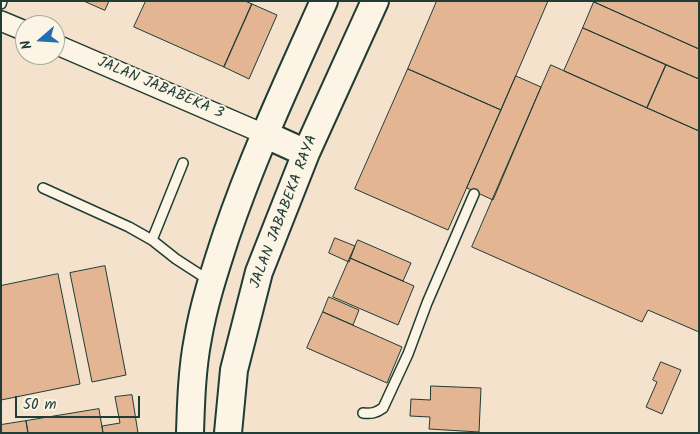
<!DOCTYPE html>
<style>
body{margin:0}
#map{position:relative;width:700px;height:434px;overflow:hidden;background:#fcf5e5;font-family:Kalam,sans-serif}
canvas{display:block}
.frame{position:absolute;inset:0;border:2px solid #1f3d34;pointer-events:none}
.north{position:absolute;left:15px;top:15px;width:50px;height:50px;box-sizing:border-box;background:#fcf5e5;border:1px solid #a4ab9e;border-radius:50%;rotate:251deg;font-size:14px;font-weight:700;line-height:20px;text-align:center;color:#1f3d34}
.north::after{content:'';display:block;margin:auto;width:18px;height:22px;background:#1f6fb2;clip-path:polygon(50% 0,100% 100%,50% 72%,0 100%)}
.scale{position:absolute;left:15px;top:396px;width:125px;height:22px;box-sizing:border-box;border:2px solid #1f3d34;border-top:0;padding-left:6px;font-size:15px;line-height:18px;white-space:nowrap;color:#1f3d34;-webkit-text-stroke:4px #fcf5e5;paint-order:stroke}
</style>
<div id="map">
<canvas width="700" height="434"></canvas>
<div class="frame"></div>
<div class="north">N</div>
<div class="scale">50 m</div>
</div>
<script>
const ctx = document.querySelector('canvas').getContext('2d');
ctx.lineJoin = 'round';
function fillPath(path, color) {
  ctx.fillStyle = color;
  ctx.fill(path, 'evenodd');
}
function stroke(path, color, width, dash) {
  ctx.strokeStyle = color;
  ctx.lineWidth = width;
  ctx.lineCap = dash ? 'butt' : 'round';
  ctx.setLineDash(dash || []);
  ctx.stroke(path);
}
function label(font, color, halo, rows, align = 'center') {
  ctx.font = font + ' Kalam,sans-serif';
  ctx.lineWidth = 4;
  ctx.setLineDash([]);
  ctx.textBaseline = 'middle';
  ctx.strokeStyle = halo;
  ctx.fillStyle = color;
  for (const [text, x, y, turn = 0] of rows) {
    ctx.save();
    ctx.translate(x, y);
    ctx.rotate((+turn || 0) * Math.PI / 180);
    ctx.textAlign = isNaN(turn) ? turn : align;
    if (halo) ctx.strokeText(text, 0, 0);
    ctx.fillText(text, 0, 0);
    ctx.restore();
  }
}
fillPath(new Path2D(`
 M 1,1 L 699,1 L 699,433 L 1,433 ZM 25,25 L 55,25 L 55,55 L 25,55 Z`), '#f4e2cc');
const building = new Path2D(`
 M 84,1 L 109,1 L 105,10 Z
 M 146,1 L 245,1 L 252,4 L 224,67 L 134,27 Z
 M 437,1 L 548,1 L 501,110 L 408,69 Z
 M 591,1 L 699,1 L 699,49 L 594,2 Z
 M 594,2 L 699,49 L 699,79 L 583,28 Z
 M 252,4 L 277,15 L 249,79 L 224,67 Z
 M 583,28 L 666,65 L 647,108 L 564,71 Z
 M 551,65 L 699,131 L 699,332 L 648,310 L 642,322 L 472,247 Z
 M 666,65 L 699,79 L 699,131 L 647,108 Z
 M 408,69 L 501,110 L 448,230 L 355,189 Z
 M 516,76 L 541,87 L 493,200 L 467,188 Z
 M 335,238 L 355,246 L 349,262 L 329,253 Z
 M 358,240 L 411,263 L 403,281 L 350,258 Z
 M 350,258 L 414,286 L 398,325 L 333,297 Z
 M 105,266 L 126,375 L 92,382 L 70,273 Z
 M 58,274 L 80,384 L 1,400 L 1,286 Z
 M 329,297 L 359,310 L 353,325 L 323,312 Z
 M 323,312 L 402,347 L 387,383 L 307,348 Z
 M 661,362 L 681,370 L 662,414 L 646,407 L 657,382 L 653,380 Z
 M 431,386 L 481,388 L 479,432 L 429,429 L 430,417 L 410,416 L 411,399 L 430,400 Z
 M 132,395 L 138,433 L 103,433 L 102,426 L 120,423 L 115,397 Z
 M 99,409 L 103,433 L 28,433 L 26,421 Z
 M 26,421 L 28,433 L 1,433 L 1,425 Z`);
fillPath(building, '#e3b593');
stroke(building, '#1f3d34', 1);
const lane = new Path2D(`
 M 1,4 L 2,1
 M 43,188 L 129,227 L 152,240 L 176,259 L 210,281
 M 152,240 L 183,163
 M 363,413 C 371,414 376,413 383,408 L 408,354 L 427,303 L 474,194`);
const street = new Path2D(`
 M 1,21 L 25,31
 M 55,44 L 264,134`);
const secondary = new Path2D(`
 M 264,134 L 306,153
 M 190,433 C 191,401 192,369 198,338 C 204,303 215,270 226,236 C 253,156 289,79 324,1
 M 228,433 L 234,370 L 259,272 L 306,153 L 375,1`);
stroke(lane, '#1f3d34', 12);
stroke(street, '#1f3d34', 22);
stroke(secondary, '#1f3d34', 30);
stroke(lane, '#fcf5e5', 9);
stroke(street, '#fcf5e5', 19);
stroke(secondary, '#fcf5e5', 26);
label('15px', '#1f3d34', '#fcf5e5', [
 ["JALAN JABABEKA 3",160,89,23],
 ["JALAN JABABEKA RAYA",285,212,-69]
]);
</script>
